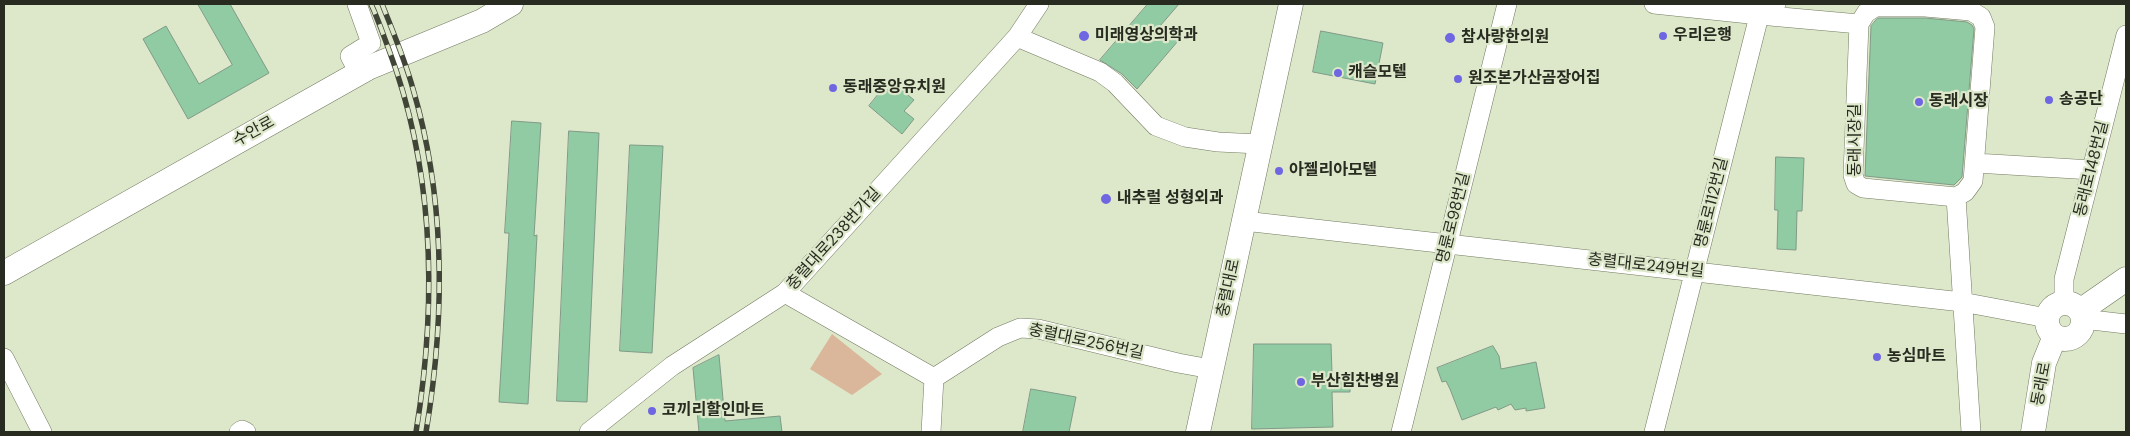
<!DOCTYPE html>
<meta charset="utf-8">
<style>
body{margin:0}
#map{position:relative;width:2130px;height:436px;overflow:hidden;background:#dde7ca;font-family:"DM Sans",sans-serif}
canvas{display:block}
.frame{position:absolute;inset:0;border:5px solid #282b20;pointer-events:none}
</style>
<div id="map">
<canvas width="2130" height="436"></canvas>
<div class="frame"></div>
</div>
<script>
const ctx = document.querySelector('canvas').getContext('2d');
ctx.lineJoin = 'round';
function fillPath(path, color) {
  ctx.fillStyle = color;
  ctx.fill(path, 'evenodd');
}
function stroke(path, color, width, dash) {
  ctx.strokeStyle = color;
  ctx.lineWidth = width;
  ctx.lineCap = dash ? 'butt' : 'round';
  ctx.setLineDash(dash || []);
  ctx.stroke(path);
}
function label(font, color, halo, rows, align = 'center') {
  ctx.font = font + ' "DM Sans","Noto Sans KR",sans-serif';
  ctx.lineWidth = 4.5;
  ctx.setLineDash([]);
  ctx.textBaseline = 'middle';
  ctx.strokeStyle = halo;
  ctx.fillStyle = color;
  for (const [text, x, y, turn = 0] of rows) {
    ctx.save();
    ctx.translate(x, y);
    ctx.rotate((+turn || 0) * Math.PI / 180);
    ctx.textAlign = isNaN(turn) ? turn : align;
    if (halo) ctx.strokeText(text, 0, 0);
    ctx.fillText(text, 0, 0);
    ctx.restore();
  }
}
fillPath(new Path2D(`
 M 832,334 L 882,374 L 852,395 L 810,369 Z`), '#dab69a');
const building = new Path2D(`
 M 198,4 L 230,4 L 269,73 L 188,119 L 143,39 L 166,26 L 199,84 L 232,65 Z
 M 1148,4 L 1179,4 L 1160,26 L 1178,41 L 1137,89 L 1122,74 L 1100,60 Z
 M 1878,18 L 1925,18 L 1967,22 L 1972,25 L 1974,29 L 1962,177 L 1954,185 L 1865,176 L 1871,26 Z
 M 1321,31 L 1383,43 L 1375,84 L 1313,72 Z
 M 890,80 L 914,100 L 904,111 L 914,119 L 902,134 L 869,106 Z
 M 512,121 L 541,123 L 534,236 L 537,235 L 528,404 L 499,402 L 509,233 L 505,233 Z
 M 569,131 L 599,133 L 587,402 L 557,401 Z
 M 630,145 L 663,146 L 652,353 L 620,351 Z
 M 1776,157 L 1804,158 L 1802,211 L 1797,211 L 1796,250 L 1777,249 L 1778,210 L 1775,210 Z
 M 1254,344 L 1331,344 L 1332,373 L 1350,372 L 1350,392 L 1332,392 L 1333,427 L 1252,429 Z
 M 1493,346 L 1499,356 L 1501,369 L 1536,362 L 1545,408 L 1526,411 L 1526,408 L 1515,410 L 1511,404 L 1498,410 L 1496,407 L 1462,420 L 1450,389 L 1446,381 L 1442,382 L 1437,368 Z
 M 719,355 L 725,421 L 780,416 L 782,432 L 699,432 L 693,368 Z
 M 1031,389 L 1076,397 L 1069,432 L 1023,432 Z`);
fillPath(building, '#90cba3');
stroke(building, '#809a87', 1);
const minor = new Path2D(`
 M 357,4 L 371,43 L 350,56 L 359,73
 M 1654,4 L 1759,15 L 1776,4
 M 1875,7 L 1925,7 L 1971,11 L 1981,17 L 1985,27 L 1973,181 L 1965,192 L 1956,197 L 1863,188 L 1856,184 L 1853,175 L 1859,24 L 1866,13 Z
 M 1759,15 L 1859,24
 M 1017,37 L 1100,72 L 1115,83 L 1156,126 L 1185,137 L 1218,142 L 1259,144
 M 1975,163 L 2092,170
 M 1956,197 L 1971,432
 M 1244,221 L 1962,302 L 2047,318
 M 785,293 L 934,378 L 998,337 L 1020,328 L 1038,329 L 1178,363 L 1211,369
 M 2064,303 L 2064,279 L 2126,35
 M 2083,319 L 2126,324
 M 4,358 L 42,432
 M 239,432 L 242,430 L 246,432
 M 589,432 L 672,366 L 785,293 L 1017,37 L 1039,4
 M 931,432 L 934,378
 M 1401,432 L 1507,4
 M 1654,432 L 1762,4`);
const major = new Path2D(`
 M 4,273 L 368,68 L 482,21 L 511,4
 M2047 321a18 18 0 1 1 36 0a18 18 0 1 1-36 0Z
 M 2080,311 L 2126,279
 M 1198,432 L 1291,4
 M 2033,432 L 2044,363 L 2055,336`);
stroke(minor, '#727b61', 20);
stroke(major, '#727b61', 25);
stroke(minor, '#fff', 19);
stroke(major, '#fff', 24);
const rail = new Path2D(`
 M 371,4 C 378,19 383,34 389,50 C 435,173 437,304 416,432
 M 382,4 C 393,32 405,60 413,89 C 446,201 445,319 426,432`);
stroke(rail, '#414537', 5.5);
stroke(rail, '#dde7ca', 4, [11]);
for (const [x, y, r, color] of [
 [1084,36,6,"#6f66e1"],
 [1663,36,5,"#6f66e1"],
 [1450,38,6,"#6f66e1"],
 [1338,73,5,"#6f66e1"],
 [1458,79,5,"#6f66e1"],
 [833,88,5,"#6f66e1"],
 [2049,100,5,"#6f66e1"],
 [1919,102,5,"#6f66e1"],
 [1279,171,5,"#6f66e1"],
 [1106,199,6,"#6f66e1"],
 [1877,357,5,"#6f66e1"],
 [1301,382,5,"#6f66e1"],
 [652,411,5,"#6f66e1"]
]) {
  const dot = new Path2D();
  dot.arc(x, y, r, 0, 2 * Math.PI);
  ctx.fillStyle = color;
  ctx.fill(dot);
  stroke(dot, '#dde7ca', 2);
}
label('bold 16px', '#282b20', '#dde7ca', [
 ["미래영상의학과",1095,36],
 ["우리은행",1673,36],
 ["참사랑한의원",1461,38],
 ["캐슬모텔",1348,73],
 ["원조본가산곰장어집",1468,79],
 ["동래중앙유치원",843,88],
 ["송공단",2059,100],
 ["동래시장",1929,102],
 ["아젤리아모텔",1289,171],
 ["내추럴 성형외과",1117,199],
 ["농심마트",1887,357],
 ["부산힘찬병원",1311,382],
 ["코끼리할인마트",662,411]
], 'left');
label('16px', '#282b20', '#dde7ca', [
 ["수안로",254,132,-29],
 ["동래시장길",1856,140,-90],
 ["동래로148번길",2092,169,-76],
 ["명륜로112번길",1712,203,-76],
 ["명륜로98번길",1454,218,-76],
 ["충렬대로238번가길",834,239,-48],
 ["충렬대로249번길",1646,266,6],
 ["충렬대로",1229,288,-78],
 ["충렬대로256번길",1086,342,12],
 ["동래로",2042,384,-79]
]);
</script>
